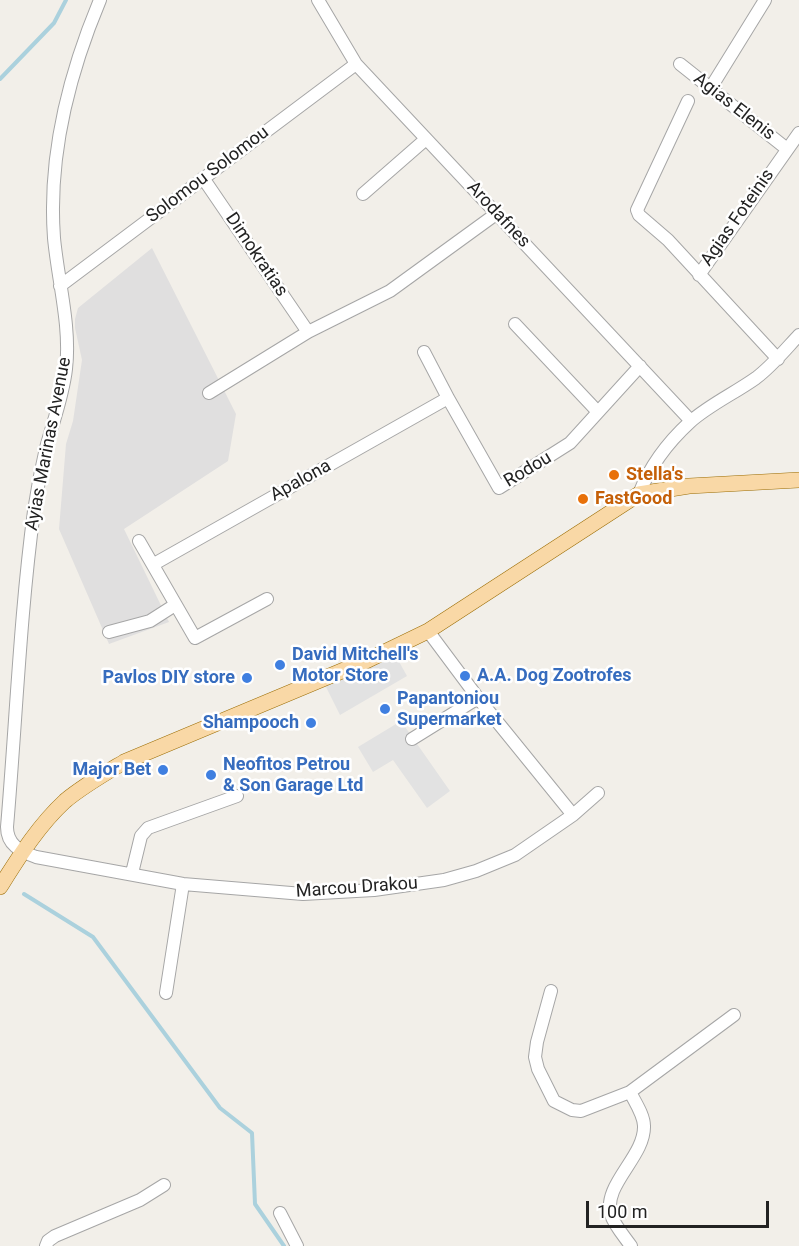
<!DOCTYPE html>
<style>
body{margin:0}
#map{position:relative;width:799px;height:1246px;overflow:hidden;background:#f2efe9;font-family:Roboto,sans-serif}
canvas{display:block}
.scale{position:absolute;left:586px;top:1201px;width:183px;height:27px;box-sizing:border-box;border:3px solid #222;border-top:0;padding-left:8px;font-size:18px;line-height:21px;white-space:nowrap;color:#222;-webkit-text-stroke:4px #fff;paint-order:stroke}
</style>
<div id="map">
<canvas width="799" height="1246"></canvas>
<div class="scale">100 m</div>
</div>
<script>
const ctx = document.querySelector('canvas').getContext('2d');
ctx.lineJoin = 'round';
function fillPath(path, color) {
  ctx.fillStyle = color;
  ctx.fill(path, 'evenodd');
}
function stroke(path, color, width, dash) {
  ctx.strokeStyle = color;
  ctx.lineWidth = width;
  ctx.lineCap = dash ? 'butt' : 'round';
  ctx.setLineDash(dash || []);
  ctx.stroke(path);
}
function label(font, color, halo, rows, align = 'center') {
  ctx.font = font + ' Roboto,sans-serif';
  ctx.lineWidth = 5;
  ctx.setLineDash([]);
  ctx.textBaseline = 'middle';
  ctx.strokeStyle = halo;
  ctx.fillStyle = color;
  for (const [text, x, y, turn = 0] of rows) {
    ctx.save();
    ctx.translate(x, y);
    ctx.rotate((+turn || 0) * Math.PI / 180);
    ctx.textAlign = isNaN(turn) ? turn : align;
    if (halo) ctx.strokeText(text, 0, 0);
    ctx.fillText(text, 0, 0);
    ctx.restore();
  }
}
fillPath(new Path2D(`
 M 152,248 L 236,414 L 228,461 L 124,529 L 169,622 L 109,644 L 59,529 L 66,444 L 73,421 L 82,360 L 75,328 L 75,319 L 78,308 Z`), '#e0dfdf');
fillPath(new Path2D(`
 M 392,649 L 407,676 L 340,715 L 322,679 Z
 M 401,721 L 450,791 L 427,808 L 393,760 L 373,772 L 358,747 Z`), '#e2e2e2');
stroke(new Path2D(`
 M 0,79 L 54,23 L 66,0
 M 24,894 L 93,937 L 220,1108 L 252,1133 L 255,1204 L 284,1246`), '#abd1dd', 4);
const minor = new Path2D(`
 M 100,0 C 69,74 48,157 54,238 C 58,281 71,326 66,369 C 63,396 53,422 46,448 C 41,469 37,490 34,511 C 20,615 16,722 7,827 C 7,845 20,851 36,857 L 183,884 L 303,894 L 374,890 L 444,880 L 476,871 L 515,855 L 573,815 L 598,793
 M 318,0 L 356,64 L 691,421
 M 680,64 L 787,149
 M 710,89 L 765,0
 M 688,101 L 637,210 L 639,215 L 668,240 L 778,359
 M 203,178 L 308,332
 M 363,194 L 426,139
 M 699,275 L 799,133
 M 60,286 L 356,64
 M 515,324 L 597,411
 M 424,352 L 448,398 L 499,488 L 570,443 L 640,366
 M 209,393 L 308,332 L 390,291 L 496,214
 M 639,494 C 650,466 667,443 690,422 C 709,405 735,393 756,378 C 772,366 785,350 799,335
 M 139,541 L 195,638 L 267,599
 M 154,564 L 448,398
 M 428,631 L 478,698 L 573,815
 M 109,632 L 150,621 L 175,605
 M 412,739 L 478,698
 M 132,873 L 141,836 L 148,828 L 237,796
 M 551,991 L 537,1042 L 535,1057 L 538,1069 L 554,1101 L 572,1110 L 581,1111 L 630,1092 L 734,1015
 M 166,993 L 183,884
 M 630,1092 C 635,1102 644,1115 644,1126 C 645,1157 602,1185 611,1215 C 615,1226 624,1236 631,1246
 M 280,1213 L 297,1246
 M 46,1246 L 48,1241 L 55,1236 L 140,1200 L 164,1185`);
const major = new Path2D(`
 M 0,887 C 19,857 38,826 65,801 C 83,786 104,774 124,762 L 368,660 L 428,631 L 639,494 L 689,486 L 799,480`);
stroke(minor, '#a6a6a6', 14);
stroke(major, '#9b6d05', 16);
stroke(minor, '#fff', 12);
stroke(major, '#f9d8a6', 15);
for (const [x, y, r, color] of [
 [614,475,6,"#e8710a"],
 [583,499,6,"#e8710a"],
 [280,665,6,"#3f7fe0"],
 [465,676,6,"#3f7fe0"],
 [247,678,6,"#3f7fe0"],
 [385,709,6,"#3f7fe0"],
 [311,723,6,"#3f7fe0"],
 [163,770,6,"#3f7fe0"],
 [211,775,6,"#3f7fe0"]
]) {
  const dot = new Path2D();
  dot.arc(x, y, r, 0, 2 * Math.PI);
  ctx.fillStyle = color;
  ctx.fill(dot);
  stroke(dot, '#fff', 2);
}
label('18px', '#222', '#fff', [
 ["Agias Elenis",734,107,38],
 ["Solomou Solomou",208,175,-37],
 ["Arodafnes",498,215,47],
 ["Agias Foteinis",738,218,-55],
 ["Dimokratias",256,255,56],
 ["Ayias Marinas Avenue",49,444,-79],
 ["Rodou",528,470,-31],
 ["Apalona",301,481,-29],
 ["Marcou Drakou",357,888,-4]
]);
label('bold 18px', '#c56008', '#fff', [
 ["Stella's",626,475],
 ["FastGood",595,499]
], 'left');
label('bold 18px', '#366cbe', '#fff', [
 ["David Mitchell's",292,655],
 ["Motor Store",292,676],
 ["A.A. Dog Zootrofes",477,676],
 ["Pavlos DIY store",235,678,"right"],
 ["Papantoniou",397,699],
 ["Supermarket",397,720],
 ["Shampooch",299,723,"right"],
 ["Neofitos Petrou",223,765],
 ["& Son Garage Ltd",223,786],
 ["Major Bet",151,770,"right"]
], 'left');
</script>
